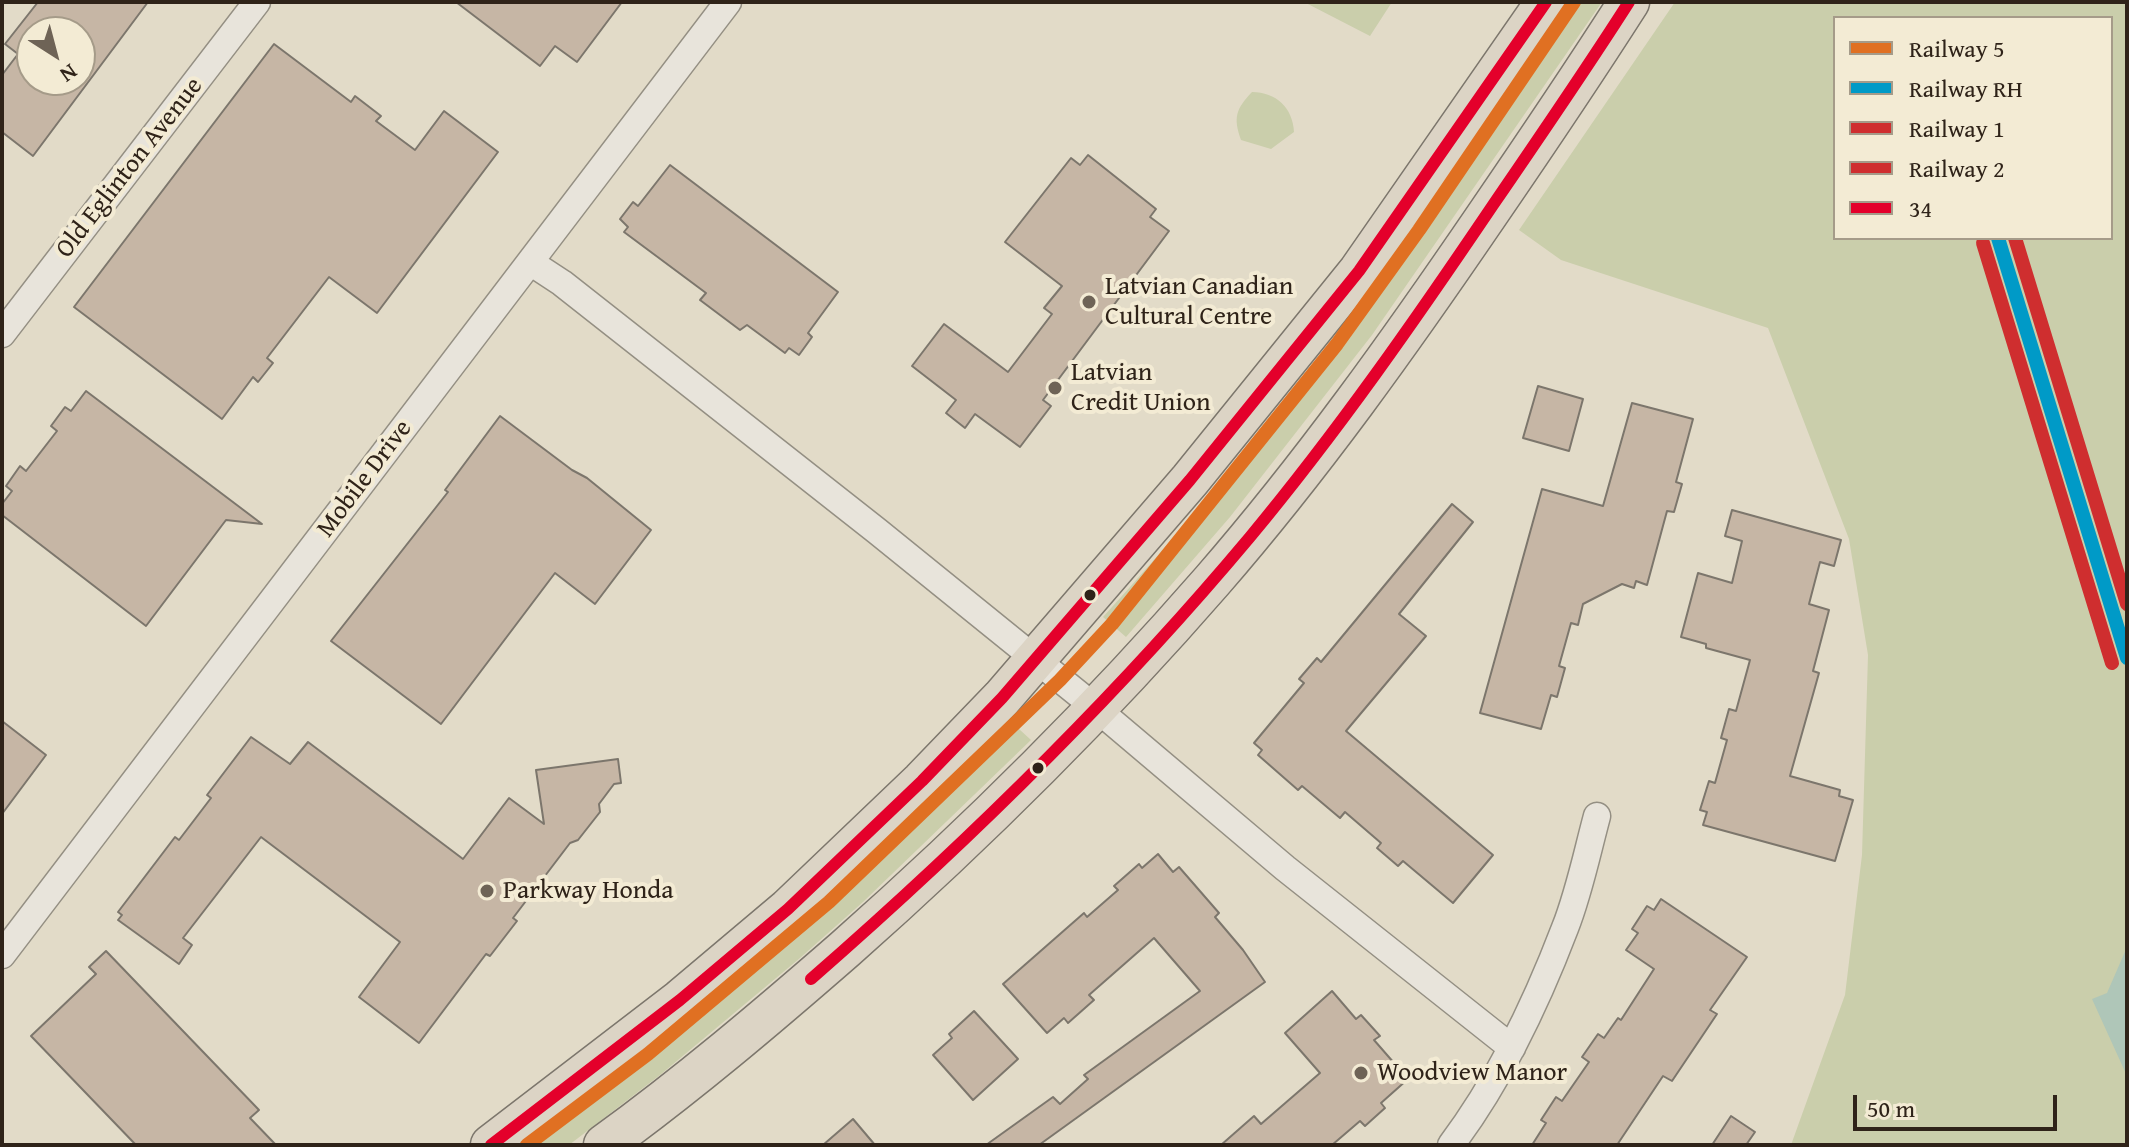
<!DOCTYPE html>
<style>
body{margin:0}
#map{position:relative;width:2129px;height:1147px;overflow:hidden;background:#e2dbc8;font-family:"Gentium Book Plus",serif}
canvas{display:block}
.frame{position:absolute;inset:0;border:4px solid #2f2319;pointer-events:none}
.legend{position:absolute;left:1833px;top:16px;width:280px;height:224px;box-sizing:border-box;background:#f3ebd4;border:2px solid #a59b89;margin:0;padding:10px 14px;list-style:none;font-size:24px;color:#2f2319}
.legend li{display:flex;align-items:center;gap:16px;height:40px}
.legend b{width:40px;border:2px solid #a59b89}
.north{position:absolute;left:16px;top:16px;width:80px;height:80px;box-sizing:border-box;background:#f3ebd4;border:2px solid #a59b89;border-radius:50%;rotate:144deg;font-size:22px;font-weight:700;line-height:32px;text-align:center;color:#2f2319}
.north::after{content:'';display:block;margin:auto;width:28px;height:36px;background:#6e6356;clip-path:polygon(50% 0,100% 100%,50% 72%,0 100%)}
.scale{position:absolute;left:1853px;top:1095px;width:204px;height:36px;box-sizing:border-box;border:4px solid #2f2319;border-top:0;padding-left:10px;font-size:24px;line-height:28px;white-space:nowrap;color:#2f2319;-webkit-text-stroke:6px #f3ebd4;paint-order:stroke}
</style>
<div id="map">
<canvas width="2129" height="1147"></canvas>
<div class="frame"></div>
<ul class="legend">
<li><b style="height:10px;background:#e07022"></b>Railway 5</li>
<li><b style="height:10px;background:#009ac7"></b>Railway RH</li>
<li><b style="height:10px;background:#cf2e2f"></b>Railway 1</li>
<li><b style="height:10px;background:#cf2e2f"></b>Railway 2</li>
<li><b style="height:10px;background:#e4002b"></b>34</li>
</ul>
<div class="north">N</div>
<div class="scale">50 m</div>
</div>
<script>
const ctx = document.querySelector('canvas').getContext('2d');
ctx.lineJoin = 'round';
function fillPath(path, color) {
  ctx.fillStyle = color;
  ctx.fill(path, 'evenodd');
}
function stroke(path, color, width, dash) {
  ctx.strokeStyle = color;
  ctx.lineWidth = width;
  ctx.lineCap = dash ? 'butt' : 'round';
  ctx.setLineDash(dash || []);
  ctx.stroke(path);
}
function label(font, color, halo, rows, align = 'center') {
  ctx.font = font + ' "Gentium Book Plus",serif';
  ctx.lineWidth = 8;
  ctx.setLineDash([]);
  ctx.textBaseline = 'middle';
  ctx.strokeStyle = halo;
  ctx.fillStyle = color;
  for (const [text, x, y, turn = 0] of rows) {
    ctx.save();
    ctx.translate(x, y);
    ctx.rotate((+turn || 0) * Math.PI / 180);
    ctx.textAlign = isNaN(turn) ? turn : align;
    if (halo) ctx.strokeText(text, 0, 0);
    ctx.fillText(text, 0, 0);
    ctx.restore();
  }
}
fillPath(new Path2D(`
 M 1304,2 L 1392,2 L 1370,36 Z
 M 1567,2 L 1602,2 L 1372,335 L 1230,517 L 1126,637 L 1103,617 C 1170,543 1234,467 1295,389 C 1391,265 1478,132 1567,2 Z
 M 1675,2 L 2127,2 L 2127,1145 L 1791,1145 L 1845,995 L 1862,855 L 1868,655 L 1849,539 L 1768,328 L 1561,260 L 1519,230 ZM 1835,18 L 2111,18 L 2111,238 L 1835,238 Z
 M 1252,92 C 1276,92 1293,108 1294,132 L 1271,149 L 1241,140 C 1233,117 1236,109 1252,92 Z
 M 1007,718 L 1031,740 L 863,902 L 800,958 L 660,1075 L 569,1145 L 514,1145 Z`), '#caceab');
fillPath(new Path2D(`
 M 2127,947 L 2127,1076 L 2092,999 L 2107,993 Z`), '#afc6b8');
const building = new Path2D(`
 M 38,2 L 148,2 L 33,156 L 2,132 L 2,75 L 18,54 L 5,44 ZM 32,32 L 80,32 L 80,80 L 32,80 Z
 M 456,2 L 622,2 L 577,62 L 555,46 L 540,66 Z
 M 274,44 L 351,102 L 355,96 L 381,116 L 376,121 L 415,150 L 444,111 L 498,152 L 377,313 L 329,277 L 267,358 L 273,363 L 258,382 L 253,377 L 222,419 L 74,307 Z
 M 1088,155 L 1156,209 L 1150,217 L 1169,231 L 1043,400 L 1051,406 L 1020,447 L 975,414 L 965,428 L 946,413 L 956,400 L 912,366 L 944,324 L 1008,372 L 1052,314 L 1044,308 L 1062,286 L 1005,242 L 1071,158 L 1080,165 Z
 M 670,165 L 838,292 L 808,333 L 812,337 L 799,355 L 789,348 L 785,353 L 747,325 L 740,330 L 700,300 L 706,293 L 624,232 L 628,227 L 620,219 L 633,202 L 638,206 Z
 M 1538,386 L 1583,399 L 1569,451 L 1523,438 Z
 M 86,391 L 262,524 L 226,520 L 146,626 L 2,515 L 2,504 L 12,491 L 6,486 L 20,466 L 26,471 L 57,431 L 51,426 L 65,407 L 71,411 Z
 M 1632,403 L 1693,419 L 1676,482 L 1682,484 L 1674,512 L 1667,511 L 1647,585 L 1636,581 L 1634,588 L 1622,584 L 1583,604 L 1578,625 L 1571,623 L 1559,666 L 1565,668 L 1557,697 L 1551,695 L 1541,729 L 1480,713 L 1542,489 L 1603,506 Z
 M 500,416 L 572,470 L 587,478 L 651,530 L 595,604 L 555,573 L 441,724 L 331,641 L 448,492 L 445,490 Z
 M 1452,504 L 1473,522 L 1399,614 L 1426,636 L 1346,731 L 1493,855 L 1453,903 L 1403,861 L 1398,866 L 1377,848 L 1381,843 L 1345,812 L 1340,818 L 1302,786 L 1298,790 L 1258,755 L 1262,750 L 1254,743 L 1304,683 L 1299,679 L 1317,658 L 1321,662 Z
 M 1732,510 L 1841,540 L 1834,566 L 1820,562 L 1809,604 L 1829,610 L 1813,671 L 1819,673 L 1790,776 L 1840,790 L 1839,796 L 1853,800 L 1835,861 L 1703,825 L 1707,812 L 1700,810 L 1709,781 L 1715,783 L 1727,740 L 1721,738 L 1729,709 L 1736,711 L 1750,660 L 1706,648 L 1706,644 L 1681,637 L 1698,573 L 1732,583 L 1742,541 L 1725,536 Z
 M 2,721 L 46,755 L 2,814 Z
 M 251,737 L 290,764 L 308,742 L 463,859 L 509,798 L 544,824 L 536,770 L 618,759 L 621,783 L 614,784 L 599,804 L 600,812 L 578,840 L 570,843 L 513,918 L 517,921 L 490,956 L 486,954 L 419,1043 L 359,997 L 400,942 L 261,837 L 183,938 L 192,945 L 179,964 L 118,920 L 122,915 L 118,912 L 175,837 L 179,840 L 211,798 L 207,795 Z
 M 1158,854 L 1173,872 L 1179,867 L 1219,913 L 1215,917 L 1243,950 L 1265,982 L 1039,1145 L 986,1145 L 1053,1097 L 1060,1104 L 1088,1079 L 1084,1075 L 1200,991 L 1154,938 L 1089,995 L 1094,1000 L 1068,1023 L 1064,1018 L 1047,1033 L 1003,984 L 1084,913 L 1087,917 L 1118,890 L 1114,886 L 1139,864 L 1142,868 Z
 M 1661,899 L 1747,957 L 1710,1010 L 1717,1014 L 1672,1081 L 1663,1076 L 1617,1145 L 1532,1145 L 1546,1123 L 1541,1120 L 1556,1097 L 1562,1101 L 1589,1062 L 1582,1057 L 1598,1034 L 1604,1038 L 1618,1018 L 1621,1020 L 1654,969 L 1626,950 L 1638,933 L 1632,929 L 1647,906 L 1654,910 Z
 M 106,951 L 259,1110 L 250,1118 L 276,1145 L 136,1145 L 31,1036 L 96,974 L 89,967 Z
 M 1332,991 L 1356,1019 L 1361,1015 L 1380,1036 L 1374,1040 L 1408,1079 L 1381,1103 L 1385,1108 L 1365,1126 L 1360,1121 L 1332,1145 L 1221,1145 L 1254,1116 L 1261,1124 L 1320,1073 L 1285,1033 Z
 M 974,1011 L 1018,1059 L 973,1100 L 933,1055 L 952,1038 L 949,1034 Z
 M 1731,1116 L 1755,1132 L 1746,1145 L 1712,1145 Z
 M 853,1119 L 875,1145 L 823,1145 Z`);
fillPath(building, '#c6b6a5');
stroke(building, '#7c766c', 2);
const street = new Path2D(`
 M 530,262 L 562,283 L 877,531 L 1097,709 L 1285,868 L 1512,1048
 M 2,334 L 257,2
 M 2,955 L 728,2
 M 1451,1145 C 1500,1080 1536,1004 1565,928 C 1579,893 1587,853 1597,816`);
const primary = new Path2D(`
 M 491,1145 L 680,1000 L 788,909 L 922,781 L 1002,698 L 1190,480 L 1359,271 L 1546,2
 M 604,1145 C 688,1084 767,1017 845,949 C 975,834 1098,712 1212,581 C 1312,466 1401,341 1487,215 C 1535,145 1583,74 1629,2`);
stroke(street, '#948f83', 29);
stroke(primary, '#7c766c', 43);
stroke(street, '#e8e4db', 26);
stroke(primary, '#dcd4c5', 40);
stroke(new Path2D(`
 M 811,979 C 968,842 1116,697 1250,537 C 1338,431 1416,319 1493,205 C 1539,138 1585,71 1629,2
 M 491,1145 L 680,1000 L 788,909 L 922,781 L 1002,698 L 1190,480 L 1359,271 L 1546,2`), '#e4002b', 12);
stroke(new Path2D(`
 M 527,1145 L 648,1054 L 829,902 L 1060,680 L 1112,624 L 1337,344 L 1419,230 L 1574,2`), '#e07022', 14);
stroke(new Path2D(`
 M 1998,238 L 2127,658`), '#009ac7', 14);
stroke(new Path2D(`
 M 1983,243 L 2112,663`), '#cf2e2f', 14);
stroke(new Path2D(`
 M 2015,238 L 2127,604`), '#cf2e2f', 14);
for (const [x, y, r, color] of [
 [1089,302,8,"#6e6356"],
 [1055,388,8,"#6e6356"],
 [1090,595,7,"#2f2319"],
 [1038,768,7,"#2f2319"],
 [487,891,8,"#6e6356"],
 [1361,1073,8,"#6e6356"]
]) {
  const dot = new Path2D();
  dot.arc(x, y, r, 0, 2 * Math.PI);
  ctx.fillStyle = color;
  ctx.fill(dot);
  stroke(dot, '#f3ebd4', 3);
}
label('26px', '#2f2319', '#f3ebd4', [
 ["Old Eglinton Avenue",130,168,-52],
 ["Mobile Drive",365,479,-53]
]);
label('26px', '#2f2319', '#f3ebd4', [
 ["Latvian Canadian",1105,287],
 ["Cultural Centre",1105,317],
 ["Latvian",1071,373],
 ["Credit Union",1071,403],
 ["Parkway Honda",503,891],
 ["Woodview Manor",1377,1073]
], 'left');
</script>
